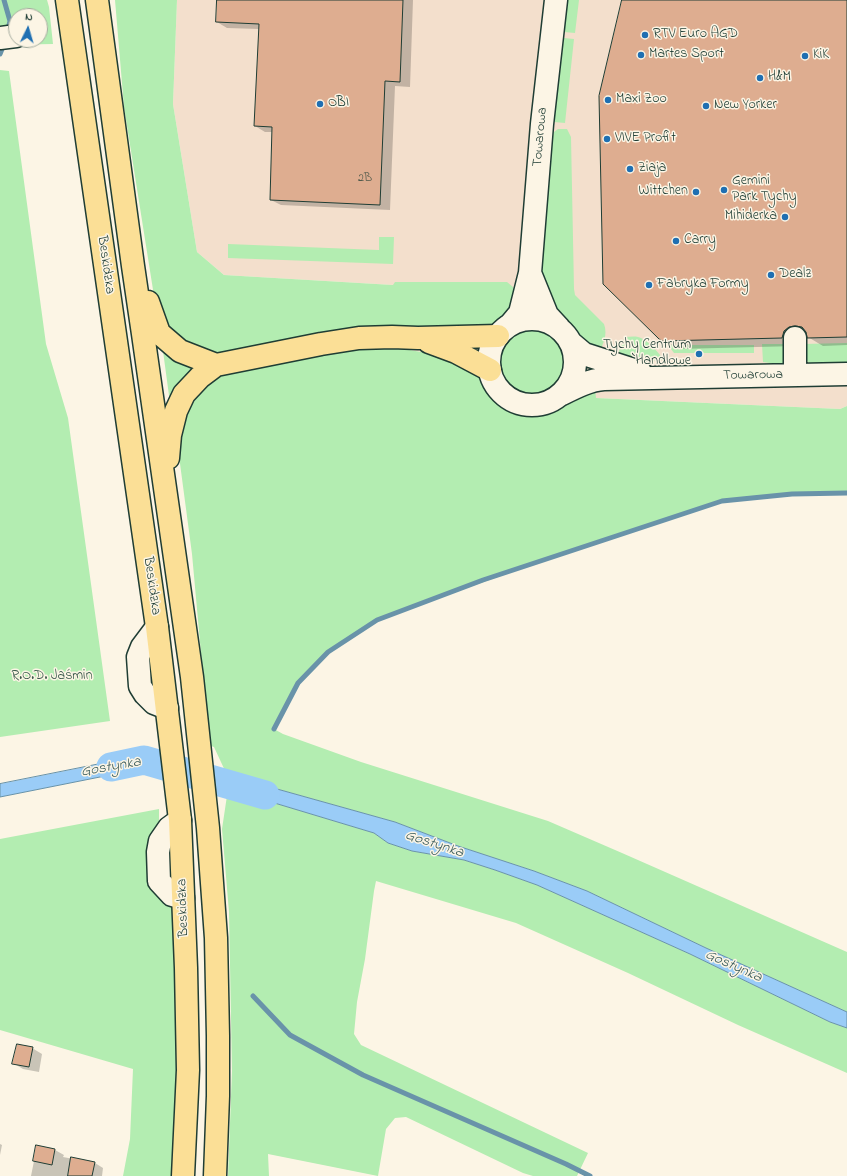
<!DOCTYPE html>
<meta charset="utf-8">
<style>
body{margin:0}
#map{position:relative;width:847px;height:1176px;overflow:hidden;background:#fcf5e5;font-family:"Indie Flower",sans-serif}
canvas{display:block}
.north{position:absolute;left:8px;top:8px;width:40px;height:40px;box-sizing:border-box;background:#fcf5e5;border:1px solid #a4ab9e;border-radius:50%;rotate:5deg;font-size:11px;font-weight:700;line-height:16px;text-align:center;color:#1f3d34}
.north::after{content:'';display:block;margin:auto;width:14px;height:18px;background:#1f6fb2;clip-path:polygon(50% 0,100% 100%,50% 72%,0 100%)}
</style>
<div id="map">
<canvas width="847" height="1176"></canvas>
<div class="north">N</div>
</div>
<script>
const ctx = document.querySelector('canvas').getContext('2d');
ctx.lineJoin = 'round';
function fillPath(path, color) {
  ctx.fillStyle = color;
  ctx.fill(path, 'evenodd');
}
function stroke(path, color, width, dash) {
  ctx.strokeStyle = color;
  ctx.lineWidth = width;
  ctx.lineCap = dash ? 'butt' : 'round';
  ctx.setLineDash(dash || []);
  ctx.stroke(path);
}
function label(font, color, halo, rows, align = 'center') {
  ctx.font = font + ' "Indie Flower",sans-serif';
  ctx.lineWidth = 3;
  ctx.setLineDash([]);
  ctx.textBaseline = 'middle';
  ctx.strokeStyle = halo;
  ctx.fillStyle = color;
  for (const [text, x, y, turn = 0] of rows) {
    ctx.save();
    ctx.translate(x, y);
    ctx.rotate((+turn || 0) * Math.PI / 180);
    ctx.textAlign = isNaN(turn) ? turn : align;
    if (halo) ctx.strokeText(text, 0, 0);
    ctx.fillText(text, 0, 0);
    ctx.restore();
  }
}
fillPath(new Path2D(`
 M 177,0 L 847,0 L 847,406 L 840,409 L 596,398 L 576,395 L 560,409 L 543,415 L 527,416 L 513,411 L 495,401 L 476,372 L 443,356 L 410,350 L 394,310 L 393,285 L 224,275 L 197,252 L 173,104 Z`), '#f3dfcc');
fillPath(new Path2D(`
 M 0,0 L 47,0 L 49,7 L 53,44 L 0,45 ZM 16,16 L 40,16 L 40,40 L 16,40 Z
 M 115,0 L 177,0 L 173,104 L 197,252 L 224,275 L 393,285 L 395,282 L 507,282 L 513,287 L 515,291 L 514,301 L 506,319 L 496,327 L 214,356 L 168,333 L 154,296 L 124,107 Z
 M 568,0 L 579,0 L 575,33 L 564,32 Z
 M 564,38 L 574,39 L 565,123 L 554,122 Z
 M 0,70 L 9,71 L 46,344 L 68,418 L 110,721 L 0,737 Z
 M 558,129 L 567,129 L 571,137 L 574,289 L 575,295 L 604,324 C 608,335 603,344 599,353 L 574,334 L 564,323 L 542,284 L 543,226 L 551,144 L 554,132 Z
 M 379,237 L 394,237 L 393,264 L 228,258 L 228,244 L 379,250 Z
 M496 364a36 36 0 1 1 72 0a36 36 0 1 1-72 0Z
 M 625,337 C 629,337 634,336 638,337 C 647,339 659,353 664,360 L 636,361 L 616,358 Z
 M 847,343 L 847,366 L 814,366 L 804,359 L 803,344 Z
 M 400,344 L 410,350 L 443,356 L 476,372 L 495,401 L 513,411 L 527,416 L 543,415 L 560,409 L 578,393 L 595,388 L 596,398 L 840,409 L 847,406 L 847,493 L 792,494 L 722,501 L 537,563 L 377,620 L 328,652 L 298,683 L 274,729 L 283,734 L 361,762 L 548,821 L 622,853 L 847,952 L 847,1012 L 706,948 L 587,891 L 534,871 L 458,846 L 395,822 L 227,775 L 214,747 L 211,746 L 206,708 L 192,554 L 177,441 L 193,394 L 216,377 L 228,373 L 342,349 Z
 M 762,344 L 787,344 L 786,358 L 782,365 L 763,362 Z
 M 668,345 L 754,345 L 754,353 L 674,353 Z
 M 163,351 L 203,369 L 170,403 Z
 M 228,789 L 374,833 L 388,843 L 412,851 L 464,860 L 495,870 L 537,885 L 690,954 L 830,1022 L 847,1028 L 847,1073 L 738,1025 L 628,973 L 516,923 L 376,881 L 374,891 L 365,959 L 357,1002 L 354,1034 L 361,1045 L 588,1153 L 577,1176 L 533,1176 L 523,1173 L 406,1117 L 395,1118 L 386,1129 L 378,1176 L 268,1154 L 269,1176 L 228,1176 L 232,1071 L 229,912 L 222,829 Z
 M 159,809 L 159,888 L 172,901 L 177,1013 L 175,1132 L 172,1176 L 123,1176 L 130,1139 L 133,1069 L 0,1030 L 0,839 Z`), '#b3edb1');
const water = new Path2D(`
 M 150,754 L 150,767 L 0,797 L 0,784 Z
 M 227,775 L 395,822 L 458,846 L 534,871 L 587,891 L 706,948 L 847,1012 L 847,1028 L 830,1022 L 690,954 L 537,885 L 495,870 L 464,860 L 412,851 L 388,843 L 374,833 L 228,789 Z`);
fillPath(water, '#9accf7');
stroke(water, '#6993a9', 1);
fillPath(new Path2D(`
 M 218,0 L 413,0 L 410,87 L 395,86 L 390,210 L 281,205 L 271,200 L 273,132 L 265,132 L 255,126 L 259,29 L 227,28 L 217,22 Z
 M 623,0 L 847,0 L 847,345 L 823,346 L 808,337 L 808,334 L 804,335 L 797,346 L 678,349 L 660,338 Z
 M 32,1048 L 42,1054 L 39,1072 L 23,1069 L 13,1063 Z
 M 0,1144 L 2,1145 L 0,1155 Z
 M 37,1146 L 55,1150 L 64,1155 L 63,1157 L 95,1163 L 103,1168 L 102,1176 L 31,1176 Z`), '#0003');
stroke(new Path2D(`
 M 4,0 L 10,21 L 9,25
 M 0,54 L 2,49
 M 274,729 L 298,683 L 328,652 L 377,620 L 483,580 L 722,501 L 792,494 L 847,493
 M 253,996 L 290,1035 L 363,1075 L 566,1164 L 590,1176`), '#6993a9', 5);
stroke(new Path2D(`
 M 111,767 L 144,760 L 265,795`), '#9accf7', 29);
const building = new Path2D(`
 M 217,0 L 403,0 L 400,82 L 385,81 L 380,205 L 270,200 L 272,127 L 254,126 L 259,24 L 216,22 Z
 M 622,0 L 847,0 L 847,337 L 807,338 L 806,332 L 802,327 L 795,326 L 789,327 L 784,331 L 782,338 L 662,341 L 659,339 L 603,284 L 599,96 Z
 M 17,1044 L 33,1047 L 29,1067 L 12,1064 Z
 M 36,1145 L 55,1149 L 52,1165 L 33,1161 Z
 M 71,1157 L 95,1162 L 92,1176 L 68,1176 Z`);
fillPath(building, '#dead90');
stroke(building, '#1f3d34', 1);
const minor = new Path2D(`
 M 0,38 L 16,36
 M 530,273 L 547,315 L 559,328
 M489 362a43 43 0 1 1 86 0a43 43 0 1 1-86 0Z
 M 510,325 L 520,313 L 530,273 L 542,124 L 556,0
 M 795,338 L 795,375
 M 571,343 L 584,354 L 640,372
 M 560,395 C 574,388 589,380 604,379 L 847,374
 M 157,627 L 142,647 L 138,657 L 140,686 L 145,694 L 154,703 L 167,708
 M 180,820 L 169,828 L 160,841 L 158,852 L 159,881 L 172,895 L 183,898`);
const major = new Path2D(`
 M 67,0 L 157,627 L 180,820 L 186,968 L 188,1070 L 183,1176
 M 97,0 L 133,266 L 143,334 L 192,677 L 208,828 L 216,938 L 218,1036 L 218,1096 L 215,1176
 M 148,302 L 159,333 L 180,351 L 216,365
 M 429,342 L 456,352 L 490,370
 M 168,458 L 170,435 L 176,411 L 184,394 L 200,377 L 216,365 L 321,344 L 359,338 L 392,337 L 418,338 L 498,336`);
stroke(minor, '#1f3d34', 25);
stroke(major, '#1f3d34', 25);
stroke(minor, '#fcf5e5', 22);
stroke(major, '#fbdf96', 22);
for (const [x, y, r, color] of [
 [645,35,4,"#1f6fb2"],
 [641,55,4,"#1f6fb2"],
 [805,56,4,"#1f6fb2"],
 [760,78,4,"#1f6fb2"],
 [608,100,4,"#1f6fb2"],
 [320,104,4,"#1f6fb2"],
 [706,106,4,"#1f6fb2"],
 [607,139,4,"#1f6fb2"],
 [630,169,4,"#1f6fb2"],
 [724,190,4,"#1f6fb2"],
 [696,192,4,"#1f6fb2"],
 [785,217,4,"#1f6fb2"],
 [676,241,4,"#1f6fb2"],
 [771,275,4,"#1f6fb2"],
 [649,285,4,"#1f6fb2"],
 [699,354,4,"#1f6fb2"]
]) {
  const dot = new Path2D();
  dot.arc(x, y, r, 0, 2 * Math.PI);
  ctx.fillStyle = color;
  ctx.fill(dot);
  stroke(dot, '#fcf5e5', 1.5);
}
label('12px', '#4f594b', null, [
 ["2B",365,179]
]);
label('14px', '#1f3d34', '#fcf5e5', [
 ["RTV Euro AGD",653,35],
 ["Martes Sport",649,55],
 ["KiK",813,56],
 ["H&M",768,78],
 ["Maxi Zoo",616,100],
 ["OBI",328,104],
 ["New Yorker",714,106],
 ["VIVE Profit",615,139],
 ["Ziaja",638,169],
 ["Gemini",732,182],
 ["Park Tychy",732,198],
 ["Wittchen",688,192,"right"],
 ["Mihiderka",777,217,"right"],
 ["Carry",684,241],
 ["Dealz",779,275],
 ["Fabryka Formy",657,285],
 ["Tychy Centrum",691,346,"right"],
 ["Handlowe",691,362,"right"]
], 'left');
label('14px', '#1f3d34', '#fcf5e5', [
 ["Towarowa",541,137,-85],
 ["Beskidzka",105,265,82],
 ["Towarowa",753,376,-1],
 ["Beskidzka",151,586,82],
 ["Beskidzka",184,908,-92]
]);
label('14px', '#355747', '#fcf5e5', [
 ["R.O.D. Jaśmin",52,677]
]);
label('italic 15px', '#385a5b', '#fcf5e5', [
 ["Gostynka",111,768,-10],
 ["Gostynka",434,845,18],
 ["Gostynka",733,967,24]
]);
</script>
